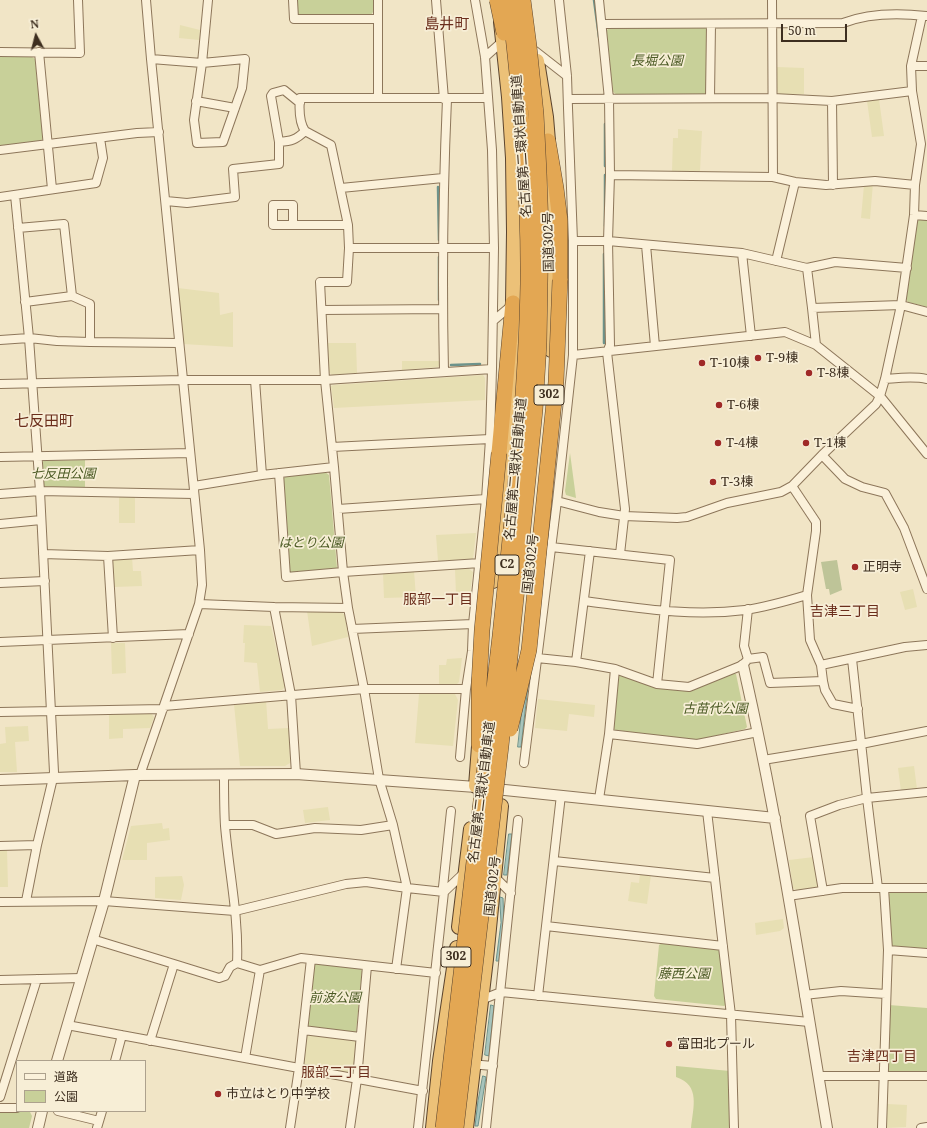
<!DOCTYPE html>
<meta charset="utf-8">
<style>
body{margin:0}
#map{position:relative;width:927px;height:1128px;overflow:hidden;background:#f1e5c6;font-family:"Noto Serif","Noto Sans JP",serif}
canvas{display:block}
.legend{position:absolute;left:16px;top:1060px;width:130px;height:52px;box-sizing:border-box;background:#f7eed6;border:1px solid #ada18d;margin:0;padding:5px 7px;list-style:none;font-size:12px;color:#3d2e1f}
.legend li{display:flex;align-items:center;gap:8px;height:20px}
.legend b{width:20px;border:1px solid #ada18d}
.north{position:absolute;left:16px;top:16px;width:40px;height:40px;-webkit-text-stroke:3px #f7eed6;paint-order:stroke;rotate:353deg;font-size:11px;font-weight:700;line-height:16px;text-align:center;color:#3d2e1f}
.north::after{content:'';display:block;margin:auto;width:14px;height:18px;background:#3d2e1f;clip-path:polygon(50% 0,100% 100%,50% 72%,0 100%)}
.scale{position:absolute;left:781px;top:24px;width:66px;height:18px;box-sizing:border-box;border:2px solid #3d2e1f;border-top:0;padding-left:5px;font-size:12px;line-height:14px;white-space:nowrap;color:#3d2e1f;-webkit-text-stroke:3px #f7eed6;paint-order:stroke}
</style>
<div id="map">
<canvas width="927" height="1128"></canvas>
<ul class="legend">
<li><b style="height:5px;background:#fbf1da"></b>道路</li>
<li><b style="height:11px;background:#c8d099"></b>公園</li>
</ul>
<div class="north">N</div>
<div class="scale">50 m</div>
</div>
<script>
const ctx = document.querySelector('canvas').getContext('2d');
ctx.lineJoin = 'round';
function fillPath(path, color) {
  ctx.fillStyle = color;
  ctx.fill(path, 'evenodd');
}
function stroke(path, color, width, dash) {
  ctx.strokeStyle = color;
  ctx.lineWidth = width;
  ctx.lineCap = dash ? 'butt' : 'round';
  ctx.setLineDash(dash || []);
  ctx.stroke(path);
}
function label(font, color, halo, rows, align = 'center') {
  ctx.font = font + ' "Noto Serif","Noto Sans JP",serif';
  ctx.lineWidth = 3.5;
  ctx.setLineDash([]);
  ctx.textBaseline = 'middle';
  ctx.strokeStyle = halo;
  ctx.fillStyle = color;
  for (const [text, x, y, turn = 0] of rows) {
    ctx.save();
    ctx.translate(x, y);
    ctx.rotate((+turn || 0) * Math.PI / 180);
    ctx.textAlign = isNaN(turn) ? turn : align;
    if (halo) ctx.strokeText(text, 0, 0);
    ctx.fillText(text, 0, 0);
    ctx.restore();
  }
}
fillPath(new Path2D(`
 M 180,25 L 200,30 L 199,40 L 179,38 Z
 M 777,67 L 804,68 L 804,94 L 779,94 L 776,90 Z
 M 879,99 L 884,136 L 872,137 L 867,101 Z
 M 678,129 L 702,131 L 700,171 L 672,171 L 673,138 L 678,138 Z
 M 873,183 L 870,219 L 861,218 L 864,185 Z
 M 178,288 L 219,293 L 220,315 L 233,312 L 233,347 L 183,344 Z
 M 326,343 L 356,343 L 357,373 L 332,375 L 329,372 Z
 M 402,361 L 439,361 L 440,365 L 438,367 L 402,370 Z
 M 483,375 L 485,378 L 485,400 L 334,408 L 331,386 L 334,385 Z
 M 119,497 L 135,497 L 135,523 L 119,523 Z
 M 476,533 L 473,559 L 438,561 L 436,535 Z
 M 132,557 L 133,571 L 141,571 L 142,586 L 114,587 L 113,561 L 115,558 Z
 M 468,568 L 473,572 L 470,593 L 456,594 L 455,569 Z
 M 414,571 L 416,597 L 384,598 L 383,573 Z
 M 913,589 L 917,607 L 905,610 L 900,592 Z
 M 307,611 L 341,612 L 345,615 L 348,637 L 312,646 Z
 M 244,625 L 271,626 L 285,687 L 282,690 L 260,692 L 257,663 L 244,662 L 245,643 L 243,643 Z
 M 111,643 L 125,643 L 126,673 L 112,674 Z
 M 462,658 L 459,682 L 456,685 L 439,684 L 439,665 L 446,665 L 447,659 Z
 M 419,694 L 455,694 L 458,700 L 453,746 L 415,743 Z
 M 538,699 L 595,705 L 594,717 L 569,714 L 567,731 L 535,728 Z
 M 266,700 L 268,729 L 289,728 L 290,763 L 285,766 L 240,766 L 234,704 Z
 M 109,713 L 151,713 L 154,717 L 150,728 L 123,729 L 123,738 L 109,739 Z
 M 28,726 L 29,741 L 15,742 L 17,772 L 0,772 L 0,744 L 6,743 L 5,727 Z
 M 914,766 L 917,789 L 901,791 L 898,768 Z
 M 328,807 L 330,820 L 305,823 L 303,810 Z
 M 162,823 L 163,829 L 169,828 L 170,840 L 147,843 L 147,860 L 122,860 L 131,826 Z
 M 0,850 L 7,850 L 8,887 L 0,887 Z
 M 814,857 L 819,883 L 817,888 L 798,891 L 793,888 L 789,860 Z
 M 640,874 L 651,875 L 647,904 L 628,901 L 631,882 L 639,883 Z
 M 182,876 L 184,885 L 181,900 L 155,898 L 155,877 Z
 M 783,919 L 784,928 L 780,931 L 756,935 L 755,923 Z
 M 309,1033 L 356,1040 L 353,1073 L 351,1074 L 306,1067 L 304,1065 L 307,1035 Z
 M 887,1104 L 907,1105 L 906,1127 L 886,1128 Z`), '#e7dfb3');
fillPath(new Path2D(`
 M 296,0 L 373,0 L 373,12 L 371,15 L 298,14 L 296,10 Z
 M 609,28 L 706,28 L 708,31 L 708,92 L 705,95 L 617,95 L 613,92 L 606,31 Z
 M 0,56 L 32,57 L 35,59 L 43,138 L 40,142 L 0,147 Z
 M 920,219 L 927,220 L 927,307 L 908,302 L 906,299 L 917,222 Z
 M 570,453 L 576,498 L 566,495 L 565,491 Z
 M 85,460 L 85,489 L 43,489 L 41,462 L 44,461 Z
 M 325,472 L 329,475 L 337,568 L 335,571 L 291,574 L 289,572 L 283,479 L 286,476 Z
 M 732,673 L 736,674 L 747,727 L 745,729 L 697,740 L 615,730 L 612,726 L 617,677 L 620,675 L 657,688 L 689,691 Z
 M 890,893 L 927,893 L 927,950 L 894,947 L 891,944 L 887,895 Z
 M 662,943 L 716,949 L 720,951 L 727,1004 L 724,1006 L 656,999 L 654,996 L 659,945 Z
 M 317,963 L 360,968 L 362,971 L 356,1032 L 354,1034 L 310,1028 L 308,1026 L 314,965 Z
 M 889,1005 L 927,1008 L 927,1072 L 889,1072 L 887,1069 Z
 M 676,1066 L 730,1071 L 731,1128 L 691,1128 C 693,1108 701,1085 676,1077 Z
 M 0,1112 L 30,1112 L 32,1116 L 29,1128 L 0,1128 Z`), '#c8d099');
fillPath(new Path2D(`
 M 837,560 L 842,590 L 830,595 L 829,589 L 826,589 L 821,562 Z`), '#bec498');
const water = new Path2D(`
 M 526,676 L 529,677 L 521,747 L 518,747 Z
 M 509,834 L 512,834 L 507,875 L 504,875 Z
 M 500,897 L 503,898 L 504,922 L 499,961 L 496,961 L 501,923 Z
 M 491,1005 L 494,1006 L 489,1056 L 485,1055 Z
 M 483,1076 L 486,1077 L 478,1126 L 475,1126 L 478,1101 Z`);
fillPath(water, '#a7c4bc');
stroke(water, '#6d938b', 1);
stroke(new Path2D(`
 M 594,0 L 599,37
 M 605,166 L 605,124
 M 438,187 L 439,240
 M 605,226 L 605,175
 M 604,254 L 604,343
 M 439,257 L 439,300
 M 451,365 L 480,364`), '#6d938b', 2.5);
const minor = new Path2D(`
 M 293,0 L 294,19 L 378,19
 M 378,0 L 378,98
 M 436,0 L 444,99
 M 599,0 L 609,99 L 610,175 L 608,241 L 610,345 L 607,352 L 625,509 L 620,554
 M 772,0 L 773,177
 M 602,24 L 843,23 C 869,13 899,13 926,16
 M 535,51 L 567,76
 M 0,52 L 80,53 L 78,0
 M 39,52 L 52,189
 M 485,57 L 504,40
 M 151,59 L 202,63 L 245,59 L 242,88 L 223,142 L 197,143 L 194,120 L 202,63 L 208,0
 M 911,66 L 927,66
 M 710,98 L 711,24
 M 568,99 L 773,98 L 832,101 L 912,91
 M 196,101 L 235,108
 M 832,101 L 833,185
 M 279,142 L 271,96 L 273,93 L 284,90 L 300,103
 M 0,150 L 137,133 L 159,132
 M 610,175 L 773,177 L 795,182 L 826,185 L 875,181 L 915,185
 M 341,188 L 443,178
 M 15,195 L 29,338 L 40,491 L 54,772 L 53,778 L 37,845 L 26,901
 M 0,197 L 96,183 L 103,158 L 100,138
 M 166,201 L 187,203 L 235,197 L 233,169 L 279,164 L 279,142 C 291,141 296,140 305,131
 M 914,215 L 927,216
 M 293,225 L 293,205 L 273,205 L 273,225 L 348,225
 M 18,228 L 64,224 L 72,296 L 25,302
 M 573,241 L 608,241 L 742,253 L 807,268 L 835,262 L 907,268
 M 646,245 L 655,346
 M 349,248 L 494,248
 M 742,253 L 751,336
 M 776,261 L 795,182
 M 807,268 L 812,308 L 901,305 L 927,312
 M 72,296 L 90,304 L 90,342
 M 812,308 L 816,345
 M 322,310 L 443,309
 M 493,321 L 512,305
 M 0,340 L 29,338 L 57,341 L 90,342 L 179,343
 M 573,355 L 785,332 L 816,345 L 880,396 L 927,454
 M 444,372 C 442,281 443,190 447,99
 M 885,379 C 899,378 913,376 927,379
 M 255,380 L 262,475
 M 0,384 L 183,380 L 325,380 L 492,369
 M 332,447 L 490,439
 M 822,455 L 845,479 L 862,487 L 885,493 L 904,528 L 927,589
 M 0,457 L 190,453
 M 279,473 L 286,577 L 343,572 L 480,563
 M 194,486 L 262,475 L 334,467
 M 0,494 L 40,491 L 194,494
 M 557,501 L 599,512 L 624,516 L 677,518 L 687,517 L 727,503 L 781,492 L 792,486 L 822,455 L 876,404 L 880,396 L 885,379 L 901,305 L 914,215 L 915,185 L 921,144 L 912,91 L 911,66 L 922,16
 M 338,509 L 486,499
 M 0,524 L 41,520
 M 551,547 L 670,560 L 657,684
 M 43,554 L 108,556 L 200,550
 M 108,556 L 113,638
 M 0,583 L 45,581
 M 807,595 L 810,640 L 821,665
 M 584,601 C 639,608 690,617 745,610 C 766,607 787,601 807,595 L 816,531 L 816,522 L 792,486
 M 199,604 L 274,607
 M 352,629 L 473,624
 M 0,642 L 189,634
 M 537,658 L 576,662 L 615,669 L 657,684 L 689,687 L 743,665 L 748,659 L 763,657 L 770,683 L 823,681 L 821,665 L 905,647 L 927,645
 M 748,659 L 744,646 L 748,609
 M 852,659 L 867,798 L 878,888
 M 576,662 L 590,551
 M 823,681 L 825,690 L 833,704 L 858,709
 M 164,706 L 364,689 L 466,689
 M 0,712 L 163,709
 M 609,734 L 697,744 L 758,732
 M 460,757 L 466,689 L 472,651 L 473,624 L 486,499 L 490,439 L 492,369 L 494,248 L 492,150 L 485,57 L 475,0
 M 763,760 L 861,744 L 927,731
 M 524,763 L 557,501 L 573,355 L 573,241 L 568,108 L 567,76 L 559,0
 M 224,774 C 224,791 224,809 225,826 C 229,872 239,917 237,963
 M 296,774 L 291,695 L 274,607 L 348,608
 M 140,775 L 199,604 L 202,585 L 200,550 L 151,59 L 146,0
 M 599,799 L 609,734 L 615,669
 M 707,811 L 731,1015 L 734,1128
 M 225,825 L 253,825 L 276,834 L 315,828 L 361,830 L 393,825
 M 0,846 L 37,845
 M 554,861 L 715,878
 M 494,876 L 511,893
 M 823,891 L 810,816 L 839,805 L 867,798 L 927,792
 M 788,896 L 842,888 L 927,888
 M 0,902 L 104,901 L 235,911 L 346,884 L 366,882 L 407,888 L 444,892 L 465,872
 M 546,926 L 723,946
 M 92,939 L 174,964
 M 888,950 L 927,953
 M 396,969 L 407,888 L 393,825 L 379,779 L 364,689 L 348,608 L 343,572 L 334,467 L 325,380 L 320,282 L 347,282 L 349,248 L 348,225 L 331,145 L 305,131 C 299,122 299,109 300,98 L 488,98
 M 0,980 L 81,978
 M 804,995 L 841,991 L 886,994
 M 538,996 L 561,795
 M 481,1000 L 501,992 L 809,1022
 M 67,1025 L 423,1091
 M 303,1030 L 360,1037
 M 150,1041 L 174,964 L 219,978 L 225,976 L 230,967 L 237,963 L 260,970 L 301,958 L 436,973
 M 245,1058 L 260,970
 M 115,1061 L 122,1035
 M 470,1064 L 493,1066
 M 818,1076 L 927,1076
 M 0,1097 L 37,979
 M 0,1108 L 17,1108
 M 58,1111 L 99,1121
 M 97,1128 L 102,1111
 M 290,1128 L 299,1068 L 311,959
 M 350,1128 L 357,1079 L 367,966
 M 418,1128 L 444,892 L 443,887 L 451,811
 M 486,1128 L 518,820
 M 882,1128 L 888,950 L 884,888
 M 921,1128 L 927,1127`);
const tertiary = new Path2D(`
 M 743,665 C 778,818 801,973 827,1128
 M 0,780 L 135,775 L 296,774 L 476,787 L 775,818
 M 57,1061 L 104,901 L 135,775
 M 38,1128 L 42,1111`);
const trunk = new Path2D(`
 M 537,61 L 546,117 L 548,141 L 547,190 L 550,247 L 549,290 L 551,350
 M 493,581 L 506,507 L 518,355 L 513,303 L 514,232 L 513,158 L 509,97 L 501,22
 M 476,786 L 480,733
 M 459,927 L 471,829
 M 433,1128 L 440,1061 L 457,948
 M 466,1128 L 486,959 L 501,806`);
const motorway = new Path2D(`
 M 548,141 L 556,188 L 560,221 L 560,280
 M 499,453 L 513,303`);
stroke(minor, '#8d765a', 10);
stroke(tertiary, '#8d765a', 12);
stroke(trunk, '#5b442e', 16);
stroke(motorway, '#5b442e', 16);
stroke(minor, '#fbf1da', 8);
stroke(tertiary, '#fbf1da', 10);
stroke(trunk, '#ecc178', 14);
stroke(motorway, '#e3a753', 15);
const motorwayBridge = new Path2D(`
 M 497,0 L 504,33
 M 510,729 L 520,688 L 529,650 L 556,382 L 560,280
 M 479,745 L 479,685 L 482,630 L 499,453
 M 443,1128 C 462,964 482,800 500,636 C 512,519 526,402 528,284 C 529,189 520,94 509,0
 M 456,1128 L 501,746 L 535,410 L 539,343 L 540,283 L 541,229 L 539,173 L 536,114 L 529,46 L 523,0`);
stroke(motorwayBridge, '#5b442e', 16, []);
stroke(motorwayBridge, '#e3a753', 15);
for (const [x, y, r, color] of [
 [758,358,4,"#9f2927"],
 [702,363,4,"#9f2927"],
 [809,373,4,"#9f2927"],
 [719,405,4,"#9f2927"],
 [718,443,4,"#9f2927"],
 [806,443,4,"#9f2927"],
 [713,482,4,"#9f2927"],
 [855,567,4,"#9f2927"],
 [669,1044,4,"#9f2927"],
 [218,1094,4,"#9f2927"]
]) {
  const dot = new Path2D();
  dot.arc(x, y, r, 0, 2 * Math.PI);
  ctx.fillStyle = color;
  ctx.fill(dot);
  stroke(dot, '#f7eed6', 1.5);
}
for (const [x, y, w] of [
 [549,395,30],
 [507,565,24],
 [456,957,30]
]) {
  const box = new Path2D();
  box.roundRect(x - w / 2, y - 10, w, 20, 3);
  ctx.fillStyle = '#f7eed6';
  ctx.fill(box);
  stroke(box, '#3d2e1f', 1);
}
label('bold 12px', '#3d2e1f', null, [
 ["302",549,395],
 ["C2",507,565],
 ["302",456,957]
]);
label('italic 13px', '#4b5a24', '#f7eed6', [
 ["長堀公園",657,61],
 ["七反田公園",63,474],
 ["はとり公園",311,543],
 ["古苗代公園",715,709],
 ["藤西公園",684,974],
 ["前波公園",335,998]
]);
label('13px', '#3d2e1f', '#f7eed6', [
 ["名古屋第二環状自動車道",522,146,-94],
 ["国道302号",549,242,-91],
 ["名古屋第二環状自動車道",516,469,-85],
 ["国道302号",531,564,-84],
 ["名古屋第二環状自動車道",482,792,-83],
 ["国道302号",493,886,-84]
]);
label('13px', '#3d2e1f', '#f7eed6', [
 ["T-9棟",766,358],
 ["T-10棟",710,363],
 ["T-8棟",817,373],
 ["T-6棟",727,405],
 ["T-4棟",726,443],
 ["T-1棟",814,443],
 ["T-3棟",721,482],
 ["正明寺",863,567],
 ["富田北プール",677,1044],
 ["市立はとり中学校",226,1094]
], 'left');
label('14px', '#6b2e1c', '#f7eed6', [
 ["服部一丁目",438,600],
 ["吉津三丁目",845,612],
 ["吉津四丁目",882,1057],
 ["服部二丁目",336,1073]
]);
label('15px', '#6b2e1c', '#f7eed6', [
 ["島井町",447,25],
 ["七反田町",44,422]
]);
</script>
